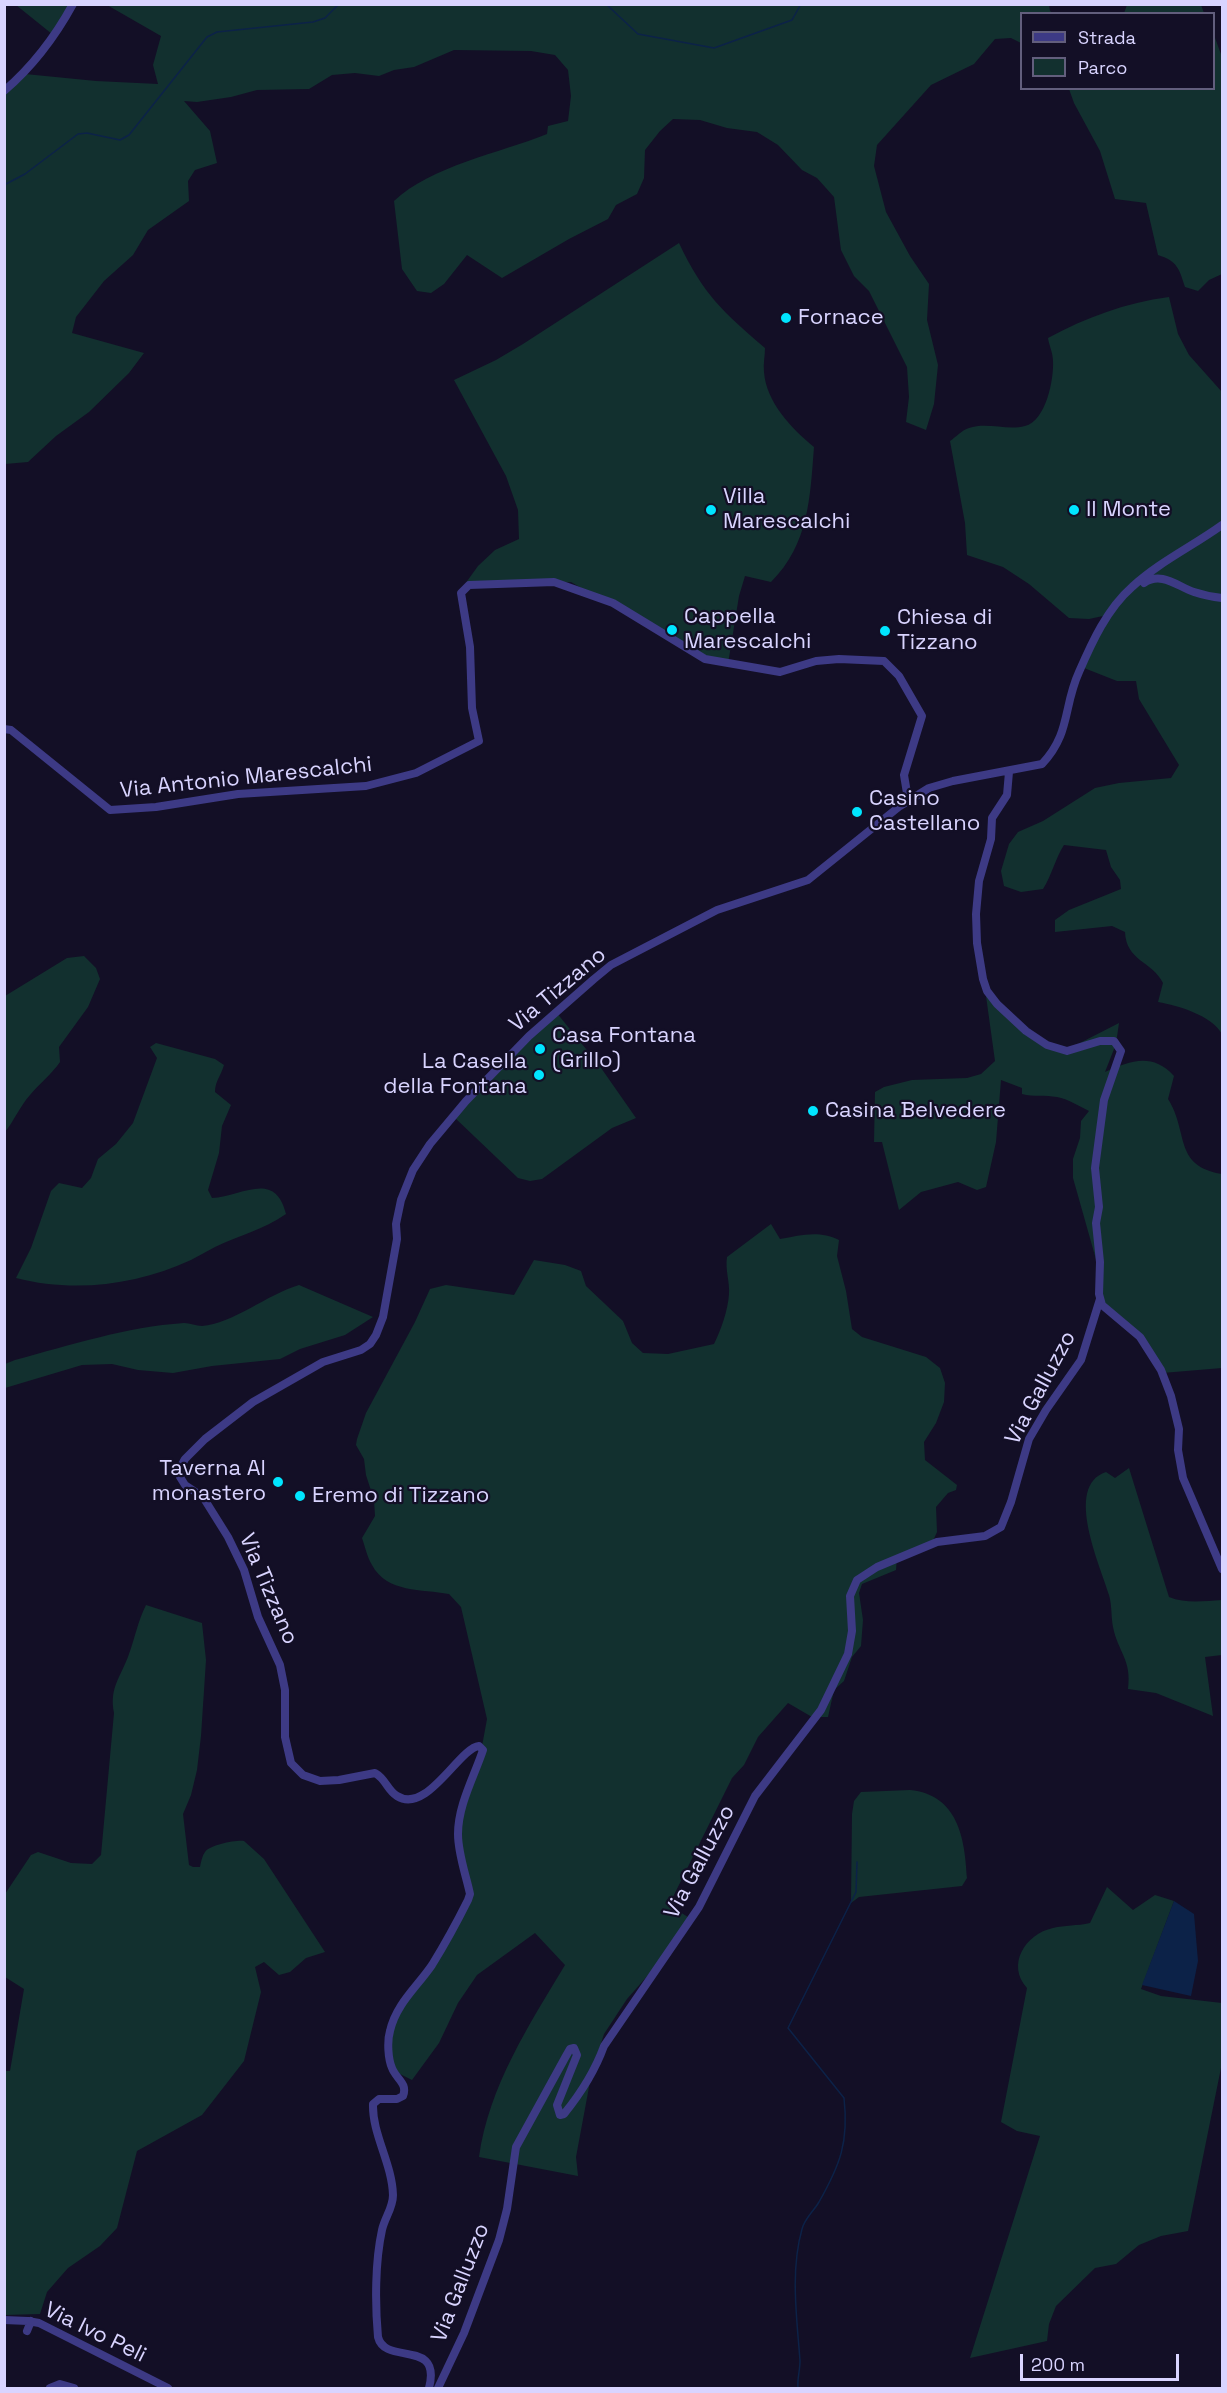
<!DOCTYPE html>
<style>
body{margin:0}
#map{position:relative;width:1227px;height:2393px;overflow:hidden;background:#130f26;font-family:"Space Grotesk",sans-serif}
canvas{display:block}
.frame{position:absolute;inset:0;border:6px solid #d9d4ff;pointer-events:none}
.legend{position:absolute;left:1020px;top:12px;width:195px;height:78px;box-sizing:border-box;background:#130f26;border:2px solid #625e7d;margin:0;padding:8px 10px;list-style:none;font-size:18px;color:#d9d4ff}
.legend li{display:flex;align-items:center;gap:12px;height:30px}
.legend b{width:30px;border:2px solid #625e7d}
.scale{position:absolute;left:1020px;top:2354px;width:159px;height:27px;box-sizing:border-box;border:3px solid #d9d4ff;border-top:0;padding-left:8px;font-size:18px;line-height:21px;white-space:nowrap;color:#d9d4ff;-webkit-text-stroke:4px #130f26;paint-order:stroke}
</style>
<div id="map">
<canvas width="1227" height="2393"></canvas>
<div class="frame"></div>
<ul class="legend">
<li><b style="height:8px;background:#3d3a85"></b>Strada</li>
<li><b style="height:16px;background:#12302f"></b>Parco</li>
</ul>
<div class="scale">200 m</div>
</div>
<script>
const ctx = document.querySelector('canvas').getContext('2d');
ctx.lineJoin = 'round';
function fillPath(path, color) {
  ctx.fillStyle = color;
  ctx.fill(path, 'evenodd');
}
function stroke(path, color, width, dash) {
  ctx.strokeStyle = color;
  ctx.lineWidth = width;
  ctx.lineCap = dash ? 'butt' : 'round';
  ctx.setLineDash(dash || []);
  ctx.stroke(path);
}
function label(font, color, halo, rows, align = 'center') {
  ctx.font = font + ' "Space Grotesk",sans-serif';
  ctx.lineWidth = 4.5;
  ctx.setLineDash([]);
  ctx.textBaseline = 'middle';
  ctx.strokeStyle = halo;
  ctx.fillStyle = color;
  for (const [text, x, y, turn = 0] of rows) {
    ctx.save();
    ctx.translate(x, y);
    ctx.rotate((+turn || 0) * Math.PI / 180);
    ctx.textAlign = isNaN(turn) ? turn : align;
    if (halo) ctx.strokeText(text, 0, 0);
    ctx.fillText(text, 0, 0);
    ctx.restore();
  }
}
fillPath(new Path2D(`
 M 16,5 L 73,5 L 52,34 Z
 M 107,5 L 1049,5 L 1050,11 L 1053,13 L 1022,14 L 1021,43 L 1011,38 L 995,39 L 974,64 L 931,85 L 877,145 L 874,166 L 886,212 L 910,256 L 929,284 L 927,320 L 938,365 L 934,404 L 926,430 L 906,422 L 909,397 L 907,367 L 869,291 L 854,276 L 841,250 L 834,197 L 817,178 L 802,170 L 778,145 L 757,132 L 727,128 L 700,120 L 673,119 L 660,131 L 645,150 L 644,178 L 637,194 L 616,205 L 608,219 L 569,239 L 502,278 L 467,255 L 444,284 L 431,293 L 417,291 L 402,269 L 394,201 C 431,166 500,153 547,134 L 548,126 L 568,121 L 571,96 L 568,70 L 555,55 L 531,51 L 454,50 L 414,67 L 394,70 L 379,76 L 355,73 L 332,75 L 309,89 L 257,90 L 231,97 L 197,102 L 184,101 L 210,131 L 217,163 L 195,170 L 188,181 L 189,201 L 148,230 L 133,255 L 104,281 L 76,317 L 72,333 L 144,353 L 129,373 L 89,412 L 56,436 L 28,462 L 5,464 L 5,90 L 25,74 L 96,81 L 158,84 L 153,65 L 161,36 Z
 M 1127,5 L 1201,5 L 1204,13 L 1124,13 Z
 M 1214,35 L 1222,57 L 1222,274 L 1209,280 L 1198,291 L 1185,287 C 1179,268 1177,261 1158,255 L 1146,203 L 1115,199 L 1100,151 L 1074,103 L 1069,89 L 1214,88 Z
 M 679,243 C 703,294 723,312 765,348 C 765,356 763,364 764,372 C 766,402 792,429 814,447 C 810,498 809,544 771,582 L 745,576 L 739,596 L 728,664 L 677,644 L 571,582 L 540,585 L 465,584 L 478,566 L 495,550 L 519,539 L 518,510 L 506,476 L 454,380 L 496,360 L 523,344 Z
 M 1169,297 L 1178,334 L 1189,355 L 1222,392 L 1222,1034 C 1211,1015 1179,1006 1158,1002 L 1163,983 C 1152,961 1126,961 1125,932 L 1112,926 L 1055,932 L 1055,920 L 1069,910 L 1121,889 L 1120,880 L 1111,867 L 1106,850 L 1064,845 C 1055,859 1052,875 1043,889 L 1021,892 L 1004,886 L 1001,871 L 1009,844 L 1018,832 L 1043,821 L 1095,788 L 1119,783 L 1171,778 L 1179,765 L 1139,699 L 1136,681 L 1117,681 L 1084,668 L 1103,616 L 1089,619 L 1069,618 L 1029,584 L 1003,567 L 967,555 L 965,523 L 950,441 C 956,437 962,430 969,428 C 988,422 1007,431 1025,426 C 1046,421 1054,379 1053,361 C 1053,353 1049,345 1048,338 C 1087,317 1125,303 1169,297 Z
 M 84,956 L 96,968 L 100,979 L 88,1007 L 59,1047 L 60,1062 C 51,1075 39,1084 30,1095 C 20,1106 14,1121 5,1132 L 5,996 L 67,958 Z
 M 986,996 L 1027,1032 L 1061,1050 L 1076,1045 L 1119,1023 L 1116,1044 L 1105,1072 C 1130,1061 1152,1052 1174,1076 L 1168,1099 C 1189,1132 1173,1166 1222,1174 L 1222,1368 L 1162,1373 L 1153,1352 L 1104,1305 L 1097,1263 L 1073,1178 L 1073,1159 L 1080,1138 L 1081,1121 L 1089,1111 C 1079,1106 1068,1099 1057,1097 C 1045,1095 1034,1097 1022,1094 L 1022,1088 L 1001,1080 L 996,1142 L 986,1187 L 977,1190 L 958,1182 L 921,1192 L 899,1210 L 882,1142 L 874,1142 L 875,1092 L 884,1087 L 912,1080 L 967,1078 L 981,1074 L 995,1061 Z
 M 556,1012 L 599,1065 L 636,1118 L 612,1128 L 542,1179 L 530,1181 L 518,1178 L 454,1117 Z
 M 156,1043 L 215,1059 L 224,1065 C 221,1076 215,1081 215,1092 L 231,1105 L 222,1126 L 219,1153 L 208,1190 L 212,1198 C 241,1197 275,1169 286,1214 C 263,1230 240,1235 215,1247 C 207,1251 199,1256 191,1260 C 137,1285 74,1293 16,1278 L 31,1248 L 51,1191 L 59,1183 L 82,1188 L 91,1178 L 98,1159 L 116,1144 L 133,1123 L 157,1058 L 150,1047 Z
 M 771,1224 L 780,1239 C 801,1235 819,1230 839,1240 L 837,1256 L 846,1291 L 852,1329 L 862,1337 L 926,1357 L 940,1368 L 945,1383 L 944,1402 L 936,1423 L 924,1442 L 925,1460 L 957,1485 L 956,1490 L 948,1493 L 936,1507 L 937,1532 L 932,1543 L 897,1557 L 896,1570 L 862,1584 L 859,1593 L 863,1620 L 861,1646 L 852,1657 L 844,1681 L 834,1690 L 828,1717 L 812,1717 L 788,1703 L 758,1737 L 744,1765 L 732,1778 L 669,1905 L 691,1919 L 664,1957 L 627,1999 L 604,2034 L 592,2071 L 576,2157 L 578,2176 L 479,2157 C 489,2086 529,2025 565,1965 L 535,1933 L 477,1975 L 458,2003 L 439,2043 L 412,2080 L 398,2073 L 390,2058 L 392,2027 L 470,1897 L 458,1842 L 458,1814 L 478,1768 L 487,1719 L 461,1607 L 449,1594 C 422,1589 387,1593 372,1565 C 367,1557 365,1546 362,1538 L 375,1516 L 374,1500 L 366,1475 L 364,1459 L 356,1445 L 357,1439 L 366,1413 L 415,1322 L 430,1289 L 446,1285 L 514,1295 L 534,1260 L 565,1265 L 581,1271 L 586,1286 L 623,1321 L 632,1343 L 643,1353 L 668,1354 L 714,1344 C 721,1330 728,1310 729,1294 C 730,1282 725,1270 727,1257 Z
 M 299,1285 L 373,1317 L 345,1335 L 300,1349 L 280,1359 L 212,1366 L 173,1373 L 138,1370 L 112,1364 L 82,1365 L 5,1388 L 5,1364 L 15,1360 C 71,1345 126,1327 184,1323 C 190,1323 196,1326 202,1326 C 232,1324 268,1294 299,1285 Z
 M 1129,1468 L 1169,1597 C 1186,1604 1204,1601 1222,1600 L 1222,1655 L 1205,1657 L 1213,1716 L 1156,1693 L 1128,1689 C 1132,1660 1118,1652 1113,1627 C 1111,1616 1112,1605 1109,1595 C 1101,1567 1063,1486 1106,1472 L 1115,1478 Z
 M 146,1605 L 202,1623 L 206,1660 L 201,1736 L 197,1770 L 191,1795 L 183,1814 L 189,1865 L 193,1867 L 200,1867 C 201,1862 202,1856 205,1852 C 210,1845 235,1840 244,1841 L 264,1859 L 325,1952 L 306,1958 L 290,1972 L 279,1975 L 264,1962 L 255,1967 L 261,1992 L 244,2061 L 202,2115 L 137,2151 L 117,2228 L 100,2246 L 68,2268 L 47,2292 L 40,2314 L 5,2315 L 5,2071 L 10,2071 L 24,1989 L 5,1977 L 5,1894 L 31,1855 L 38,1852 L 71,1863 L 92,1864 L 101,1855 L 114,1713 C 109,1687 121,1677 129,1654 C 135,1637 138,1621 146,1605 Z
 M 910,1790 C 958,1795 965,1838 967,1878 L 962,1886 L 859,1897 L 851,1903 L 852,1814 L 854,1801 L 861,1792 Z
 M 1107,1887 L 1133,1910 L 1155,1895 L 1174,1901 L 1141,1989 L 1161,1996 L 1222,2003 L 1222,2063 L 1188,2231 L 1161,2236 L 1139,2245 L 1116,2264 L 1095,2268 L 1056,2306 L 1049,2324 L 1047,2341 L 970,2358 L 1040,2136 L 1017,2131 L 1001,2122 L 1027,1988 C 1006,1965 1025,1934 1053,1928 C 1065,1925 1077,1926 1090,1923 Z`), '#12302f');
fillPath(new Path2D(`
 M 1174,1901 L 1194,1914 L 1198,1961 L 1191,1996 L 1142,1985 Z`), '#0c2248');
stroke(new Path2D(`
 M 606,4 L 638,34 L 714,48 L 792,20 L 801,4
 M 4,185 L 25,174 L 78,134 L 87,133 L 120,140 L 129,135 L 207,37 L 217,32 L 313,22 L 325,18 L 339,4
 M 798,2388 C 797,2379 800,2371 800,2361 C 797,2318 790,2272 802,2229 C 805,2218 813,2212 819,2202 C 840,2165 849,2142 844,2098 L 788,2028 L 856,1892 L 857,1862`), '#0c2248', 1.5);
stroke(new Path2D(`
 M 4,91 C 32,67 55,37 73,4
 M 1144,583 C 1161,571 1177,586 1194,592 C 1203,595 1213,597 1222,598
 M 4,729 L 11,730 L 110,810 L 156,807 L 238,794 L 366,786 L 416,773 L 479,741 L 472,708 L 470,647 L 461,593 L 469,585 L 554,582 L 613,603 L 705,659 L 780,672 L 816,661 L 839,659 L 884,661 L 899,676 L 922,716 L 904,775 L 908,799
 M 1009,772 L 1007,795 L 992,818 L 991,839 L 979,881 L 976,914 L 977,943 L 983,979 L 987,991 L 997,1004 L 1026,1031 L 1047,1045 L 1067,1051 L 1100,1041 L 1114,1041 L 1121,1051 L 1104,1100 L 1095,1168 L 1099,1207 L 1096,1223 L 1100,1262 L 1099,1294 L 1102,1305 L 1140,1337 L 1161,1370 L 1171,1396 L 1179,1429 L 1178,1450 L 1183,1478 L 1222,1569
 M 4,2320 L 28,2321 L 39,2323 L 168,2388
 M 27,2331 L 31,2321
 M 50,2388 L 60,2384 L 74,2388
 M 429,2388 C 442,2338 385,2366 378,2337 C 375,2304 375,2262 382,2230 C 385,2217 393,2208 393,2195 C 392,2163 372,2134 373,2104 L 379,2099 L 397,2099 L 403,2096 C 408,2083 396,2079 392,2068 C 388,2059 387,2041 390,2031 C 396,2004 417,1987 432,1965 C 445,1944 457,1922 468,1900 L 470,1894 C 466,1875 458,1854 458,1834 C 458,1805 474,1777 483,1750 L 479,1746 C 459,1748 427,1815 397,1796 C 387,1790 386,1779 375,1773 L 339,1780 L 320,1781 L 303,1775 L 291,1763 L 285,1737 L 285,1690 L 280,1665 L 258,1617 L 244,1570 L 228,1537 L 203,1497 L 185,1485 L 180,1477 L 180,1468 L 185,1459 L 205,1439 L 253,1402 L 323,1362 L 361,1350 L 370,1344 L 376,1335 L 383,1317 L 397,1239 L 396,1224 L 401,1200 L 413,1170 L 430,1144 L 466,1101 L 529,1036 L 594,979 L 611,965 L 717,910 L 808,880 L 900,806 L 929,788 L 953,781 L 1042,764 C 1071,733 1063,707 1079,672 C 1092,642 1107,609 1132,587 C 1159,562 1193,546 1222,525
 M 438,2388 L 464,2333 L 499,2240 L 507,2209 L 516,2147 L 566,2056 L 570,2049 L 574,2048 L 577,2055 L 557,2105 L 560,2115 L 564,2114 C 581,2093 595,2071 604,2046 L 699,1907 L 755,1796 L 821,1710 L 848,1654 L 852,1631 L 850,1596 L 857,1580 L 877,1567 L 937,1542 L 985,1536 L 1001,1527 L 1011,1502 L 1029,1439 L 1046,1410 L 1081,1360 L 1100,1299`), '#3d3a85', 8);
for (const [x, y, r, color] of [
 [786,318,6,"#00e5ff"],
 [711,510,6,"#00e5ff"],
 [1074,510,6,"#00e5ff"],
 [672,630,6,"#00e5ff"],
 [885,631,6,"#00e5ff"],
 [857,812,6,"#00e5ff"],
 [540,1049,6,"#00e5ff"],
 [539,1075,6,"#00e5ff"],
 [813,1111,6,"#00e5ff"],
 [278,1482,6,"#00e5ff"],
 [300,1496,6,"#00e5ff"]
]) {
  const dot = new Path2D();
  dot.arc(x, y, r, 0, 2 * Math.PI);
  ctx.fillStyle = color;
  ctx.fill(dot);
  stroke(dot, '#130f26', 2);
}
label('22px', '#d9d4ff', '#130f26', [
 ["Fornace",798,318],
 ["Villa",723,497],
 ["Marescalchi",723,522],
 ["Il Monte",1086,510],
 ["Cappella",684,617],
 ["Marescalchi",684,642],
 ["Chiesa di",897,618],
 ["Tizzano",897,643],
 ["Casino",869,799],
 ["Castellano",869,824],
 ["Casa Fontana",552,1036],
 ["(Grillo)",552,1061],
 ["La Casella",527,1062,"right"],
 ["della Fontana",527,1087,"right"],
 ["Casina Belvedere",825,1111],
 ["Taverna Al",266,1469,"right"],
 ["monastero",266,1494,"right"],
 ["Eremo di Tizzano",312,1496]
], 'left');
label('22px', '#d9d4ff', '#130f26', [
 ["Via Antonio Marescalchi",246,778,-6],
 ["Via Tizzano",558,990,-40],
 ["Via Galluzzo",1041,1388,-62],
 ["Via Tizzano",268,1589,67],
 ["Via Galluzzo",700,1862,-62],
 ["Via Galluzzo",461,2283,-69],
 ["Via Ivo Peli",95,2333,26]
]);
</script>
